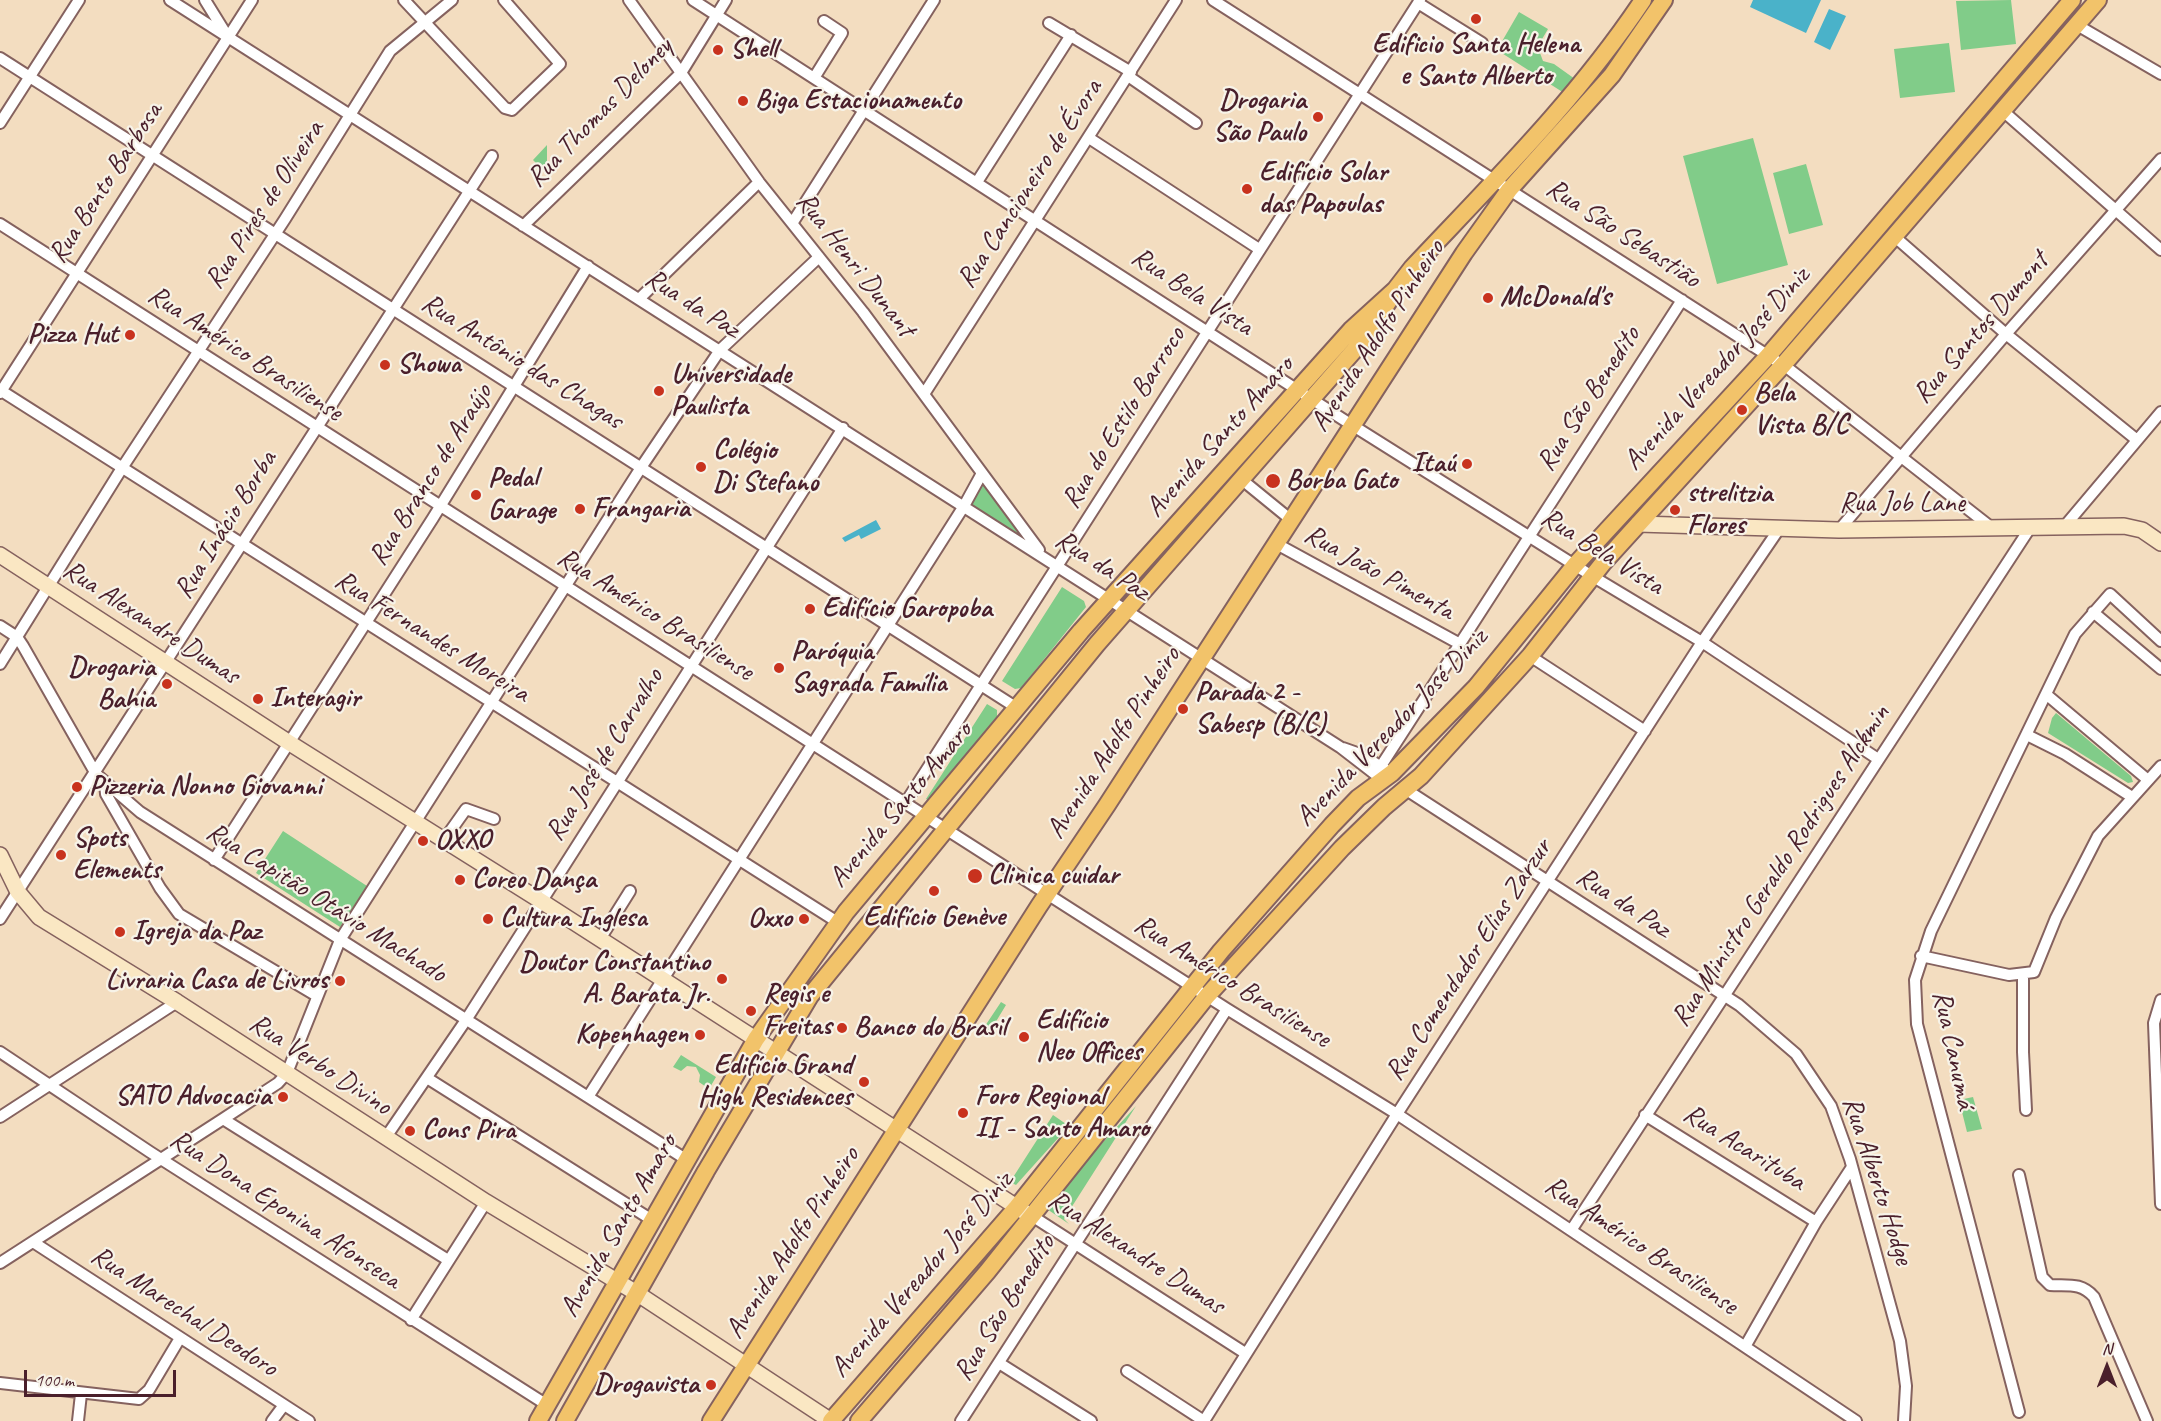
<!DOCTYPE html>
<meta charset="utf-8">
<style>
body{margin:0}
#map{position:relative;width:2161px;height:1421px;overflow:hidden;background:#f3ddc0;font-family:Caveat,sans-serif}
canvas{display:block}
.north{position:absolute;left:2077px;top:1337px;width:60px;height:60px;-webkit-text-stroke:4px #f7f3e8;paint-order:stroke;rotate:0deg;font-size:16px;font-weight:700;line-height:24px;text-align:center;color:#4a1f2b}
.north::after{content:'';display:block;margin:auto;width:21px;height:27px;background:#4a1f2b;clip-path:polygon(50% 0,100% 100%,50% 72%,0 100%)}
.scale{position:absolute;left:24px;top:1370px;width:152px;height:27px;box-sizing:border-box;border:3px solid #4a1f2b;border-top:0;padding-left:8px;font-size:18px;line-height:21px;white-space:nowrap;color:#4a1f2b;-webkit-text-stroke:4px #f7f3e8;paint-order:stroke}
</style>
<div id="map">
<canvas width="2161" height="1421"></canvas>
<div class="north">N</div>
<div class="scale">100 m</div>
</div>
<script>
const ctx = document.querySelector('canvas').getContext('2d');
ctx.lineJoin = 'round';
function fillPath(path, color) {
  ctx.fillStyle = color;
  ctx.fill(path, 'evenodd');
}
function stroke(path, color, width, dash) {
  ctx.strokeStyle = color;
  ctx.lineWidth = width;
  ctx.lineCap = dash ? 'butt' : 'round';
  ctx.setLineDash(dash || []);
  ctx.stroke(path);
}
function label(font, color, halo, rows, align = 'center') {
  ctx.font = font + ' Caveat,sans-serif';
  ctx.lineWidth = 4.5;
  ctx.setLineDash([]);
  ctx.textBaseline = 'middle';
  ctx.strokeStyle = halo;
  ctx.fillStyle = color;
  for (const [text, x, y, turn = 0] of rows) {
    ctx.save();
    ctx.translate(x, y);
    ctx.rotate((+turn || 0) * Math.PI / 180);
    ctx.textAlign = isNaN(turn) ? turn : align;
    if (halo) ctx.strokeText(text, 0, 0);
    ctx.fillText(text, 0, 0);
    ctx.restore();
  }
}
fillPath(new Path2D(`
 M 2011,0 L 2016,44 L 1961,50 L 1956,1 Z
 M 1519,12 L 1548,29 L 1535,51 L 1540,53 L 1543,61 L 1554,64 L 1575,79 L 1564,93 L 1497,50 Z
 M 1949,43 L 1955,92 L 1900,98 L 1894,49 Z
 M 1753,138 L 1788,265 L 1717,284 L 1683,156 Z
 M 547,145 L 547,174 L 533,160 Z
 M 1806,164 L 1823,225 L 1789,234 L 1773,173 Z
 M 982,478 L 1029,545 L 968,506 Z
 M 1062,587 L 1084,601 L 1086,607 L 1021,688 L 1015,689 L 1002,681 Z
 M 987,704 L 997,710 L 997,717 L 928,800 L 926,799 Z
 M 2056,713 L 2131,776 L 2133,782 L 2128,783 L 2048,733 L 2052,718 Z
 M 283,831 L 367,886 L 340,927 L 256,873 Z
 M 1001,1002 L 1006,1005 L 989,1033 L 983,1029 Z
 M 681,1055 L 716,1077 L 709,1089 L 699,1082 L 700,1075 L 696,1067 L 687,1066 L 681,1071 L 673,1067 Z
 M 1973,1097 L 1982,1129 L 1967,1132 L 1959,1100 Z
 M 1136,1106 L 1064,1219 L 1069,1224 L 1044,1207 Z
 M 1053,1115 L 1069,1126 L 1016,1185 L 1010,1182 Z`), '#81cc89');
fillPath(new Path2D(`
 M 1753,0 L 1821,0 L 1806,33 L 1750,7 Z
 M 1829,9 L 1846,16 L 1830,50 L 1814,42 Z
 M 876,520 L 881,529 L 861,539 L 859,535 L 845,542 L 842,538 Z`), '#4ab2c9');
const street = new Path2D(`
 M 170,0 L 1340,747 L 1384,781
 M 205,0 L 226,34
 M 404,0 L 505,108 L 512,110 L 560,64 L 504,0
 M 629,0 L 759,182 L 863,312 L 1039,550
 M 693,0 L 1344,420 L 1592,576 L 1702,642 L 1878,759
 M 1213,0 L 1789,369 L 1992,528
 M 1418,3 L 1482,43
 M 1049,23 L 1131,72
 M 2077,25 L 2161,74
 M 0,58 L 1017,708
 M 1128,76 L 1196,123
 M 814,78 L 842,33 L 824,21
 M 2003,111 L 2161,250
 M 0,123 L 79,0
 M 1089,138 L 1259,249
 M 977,182 L 1071,35
 M 793,222 L 934,0
 M 0,224 L 1227,1009 L 1397,1114 L 1856,1421
 M 523,226 L 681,73 L 726,0
 M 1895,237 L 2006,334 L 2137,440
 M 639,299 L 759,182
 M 0,390 L 839,923
 M 0,393 L 252,0
 M 924,394 L 1176,0
 M 1241,479 L 1290,519
 M 2064,527 L 2161,412
 M 1839,530 L 2006,334 L 2161,159
 M 1275,543 L 1460,644
 M 2093,612 L 2161,669
 M 0,626 L 17,637 L 23,646 L 96,774 L 140,812 L 687,1160
 M 1530,656 L 1645,731
 M 0,664 L 122,468 L 285,219 L 390,51 L 452,0
 M 2047,695 L 2148,780
 M 2027,735 L 2065,754 L 2132,797
 M 1343,748 L 1360,754 L 1385,769
 M 1381,766 L 1682,300
 M 105,784 L 106,794 L 160,888 L 179,914 L 317,996
 M 1405,789 L 1739,1005 L 1796,1054 L 1831,1106 L 1850,1159 L 1900,1341 L 1906,1386 L 1904,1421
 M 906,802 L 1420,0
 M 444,840 L 466,809 L 494,819
 M 214,860 L 433,518 L 588,266
 M 0,919 L 492,156
 M 600,939 L 630,891
 M 1921,956 L 2009,975 L 2034,972 L 2056,918 L 2098,836 L 2161,766
 M 2023,975 L 2023,1052 L 2026,1110
 M 2161,1000 L 2154,1023 L 2161,1204
 M 0,1052 L 150,1152 L 547,1405
 M 427,1078 L 652,1220
 M 588,1097 L 964,506 L 981,475
 M 1645,1115 L 1816,1222
 M 0,1117 L 177,1002
 M 223,1119 L 448,1260
 M 386,1137 L 466,1020 L 843,428
 M 2019,1175 L 2042,1277 L 2050,1285 C 2068,1286 2081,1282 2094,1297 L 2147,1421
 M 1032,1216 L 1245,1353
 M 1572,1229 L 2030,528
 M 33,1242 L 309,1421
 M 0,1263 L 223,1119 L 278,1083 L 287,1073 L 340,940 L 642,466 L 720,350 L 819,257
 M 411,1320 L 486,1202
 M 1746,1345 L 1816,1222 L 1852,1167
 M 999,1363 L 1091,1421
 M 1127,1371 L 1204,1421
 M 0,1383 L 139,1399 L 149,1390 L 180,1338
 M 2019,1412 L 1917,1024 L 1915,980 L 1931,931 L 2075,634 L 2110,594 L 2161,641
 M 78,1421 L 81,1394
 M 272,1421 L 284,1405
 M 961,1421 L 1227,1009
 M 1204,1421 L 1397,1114 L 1702,642 L 1779,529`);
const secondary = new Path2D(`
 M 1638,524 L 1839,530 L 2124,526 L 2142,530 L 2161,543
 M 0,555 L 288,742 L 541,901 L 1026,1213
 M 0,855 L 18,892 L 39,917 L 177,1002 L 486,1202 L 638,1294 L 831,1421`);
const primary = new Path2D(`
 M 538,1421 L 756,1039 L 846,912 L 1081,631 L 1351,330 L 1395,290 L 1412,268 C 1493,182 1577,99 1643,0
 M 565,1421 L 706,1171 L 810,996 L 1097,644 L 1365,338 L 1392,296
 M 711,1421 L 1039,906 L 1107,805 L 1464,253 L 1509,190 L 1612,75 L 1664,0
 M 831,1421 L 1017,1207 L 1221,951 L 1332,825 L 1358,798 L 1392,773 L 1476,687 L 1575,565 L 1768,356 L 2072,0
 M 859,1421 L 987,1272 L 1207,996 L 1342,848 L 1384,807 L 1421,776 L 1530,656 L 1603,563 L 1783,365 L 2098,0`);
stroke(street, '#85625f', 14);
stroke(secondary, '#85625f', 18);
stroke(primary, '#85625f', 20);
stroke(street, '#fff', 10);
stroke(secondary, '#fae7c3', 15);
stroke(primary, '#f2c36a', 16);
for (const [x, y, r, color] of [
 [1476,19,6,"#c8321e"],
 [718,50,6,"#c8321e"],
 [743,101,6,"#c8321e"],
 [1318,117,6,"#c8321e"],
 [1247,189,6,"#c8321e"],
 [1488,298,6,"#c8321e"],
 [130,335,6,"#c8321e"],
 [385,365,6,"#c8321e"],
 [659,391,6,"#c8321e"],
 [1742,410,6,"#c8321e"],
 [1467,464,6,"#c8321e"],
 [701,467,6,"#c8321e"],
 [1273,481,8,"#c8321e"],
 [476,495,6,"#c8321e"],
 [580,509,6,"#c8321e"],
 [1675,510,6,"#c8321e"],
 [810,609,6,"#c8321e"],
 [779,668,6,"#c8321e"],
 [167,684,6,"#c8321e"],
 [258,699,6,"#c8321e"],
 [1183,709,6,"#c8321e"],
 [77,787,6,"#c8321e"],
 [423,841,6,"#c8321e"],
 [61,855,6,"#c8321e"],
 [975,876,8,"#c8321e"],
 [460,880,6,"#c8321e"],
 [934,891,6,"#c8321e"],
 [488,919,6,"#c8321e"],
 [804,919,6,"#c8321e"],
 [120,932,6,"#c8321e"],
 [722,979,6,"#c8321e"],
 [340,981,6,"#c8321e"],
 [751,1011,6,"#c8321e"],
 [842,1028,6,"#c8321e"],
 [700,1035,6,"#c8321e"],
 [1024,1037,6,"#c8321e"],
 [864,1082,6,"#c8321e"],
 [283,1097,6,"#c8321e"],
 [963,1113,6,"#c8321e"],
 [410,1131,6,"#c8321e"],
 [711,1385,6,"#c8321e"]
]) {
  const dot = new Path2D();
  dot.arc(x, y, r, 0, 2 * Math.PI);
  ctx.fillStyle = color;
  ctx.fill(dot);
  stroke(dot, '#f7f3e8', 2);
}
label('bold 28px', '#4a1f2b', '#f7f3e8', [
 ["Edificio Santa Helena",1476,45,"center"],
 ["e Santo Alberto",1476,77,"center"],
 ["Shell",730,50],
 ["Biga Estacionamento",755,101],
 ["Drogaria",1306,101,"right"],
 ["São Paulo",1306,133,"right"],
 ["Edifício Solar",1259,173],
 ["das Papoulas",1259,205],
 ["McDonald's",1500,298],
 ["Pizza Hut",118,335,"right"],
 ["Showa",397,365],
 ["Universidade",671,375],
 ["Paulista",671,407],
 ["Bela",1754,394],
 ["Vista B/C",1754,426],
 ["Colégio",713,451],
 ["Di Stefano",713,483],
 ["Itaú",1455,464,"right"],
 ["Pedal",488,479],
 ["Garage",488,511],
 ["Borba Gato",1286,481],
 ["strelitzia",1687,494],
 ["Flores",1687,526],
 ["Frangaria",592,509],
 ["Edifício Garopoba",822,609],
 ["Paróquia",791,652],
 ["Sagrada Família",791,684],
 ["Drogaria",155,668,"right"],
 ["Bahia",155,700,"right"],
 ["Parada 2 -",1195,693],
 ["Sabesp (B/C)",1195,725],
 ["Interagir",270,699],
 ["Pizzeria Nonno Giovanni",89,787],
 ["Spots",73,839],
 ["Elements",73,871],
 ["OXXO",435,841],
 ["Clinica cuidar",988,876],
 ["Coreo Dança",472,880],
 ["Edifício Genève",934,918,"center"],
 ["Cultura Inglesa",500,919],
 ["Oxxo",792,919,"right"],
 ["Igreja da Paz",132,932],
 ["Doutor Constantino",710,963,"right"],
 ["A. Barata Jr.",710,995,"right"],
 ["Livraria Casa de Livros",328,981,"right"],
 ["Regis e",763,995],
 ["Freitas",763,1027],
 ["Edifício",1036,1021],
 ["Neo Offices",1036,1053],
 ["Banco do Brasil",854,1028],
 ["Kopenhagen",688,1035,"right"],
 ["Edifício Grand",852,1066,"right"],
 ["High Residences",852,1098,"right"],
 ["SATO Advocacia",271,1097,"right"],
 ["Foro Regional",975,1097],
 ["II - Santo Amaro",975,1129],
 ["Cons Pira",422,1131],
 ["Drogavista",699,1385,"right"]
], 'left');
label('28px', '#4a1f2b', '#f7f3e8', [
 ["Rua Thomas Deloney",600,113,-46],
 ["Rua Bento Barbosa",106,183,-57],
 ["Rua Cancioneiro de Évora",1030,184,-57],
 ["Rua Pires de Oliveira",265,205,-57],
 ["Rua São Sebastião",1623,234,33],
 ["Rua Henri Dunant",855,265,52],
 ["Rua Bela Vista",1192,292,33],
 ["Rua da Paz",692,304,32],
 ["Rua Santos Dumont",1981,328,-49],
 ["Avenida Adolfo Pinheiro",1378,336,-57],
 ["Rua Américo Brasiliense",245,354,33],
 ["Rua Antônio das Chagas",522,362,32],
 ["Avenida Vereador José Diniz",1717,369,-48],
 ["Rua São Benedito",1589,399,-57],
 ["Rua do Estilo Barroco",1124,418,-58],
 ["Avenida Santo Amaro",1220,437,-48],
 ["Rua Branco de Araújo",431,475,-58],
 ["Rua Job Lane",1902,504],
 ["Rua Inácio Borba",226,525,-58],
 ["Rua Bela Vista",1602,552,32],
 ["Rua da Paz",1102,566,33],
 ["Rua João Pimenta",1379,573,29],
 ["Rua Américo Brasiliense",655,615,32],
 ["Rua Alexandre Dumas",151,623,33],
 ["Rua Fernandes Moreira",432,637,32],
 ["Avenida Vereador José Diniz",1392,728,-46],
 ["Avenida Adolfo Pinheiro",1114,743,-57],
 ["Rua José de Carvalho",605,755,-58],
 ["Avenida Santo Amaro",901,805,-50],
 ["Rua Ministro Geraldo Rodrigues Alckmin",1781,866,-57],
 ["Rua Capitão Otávio Machado",326,903,32],
 ["Rua da Paz",1623,903,33],
 ["Rua Comendador Elias Zarzur",1469,960,-57],
 ["Rua Américo Brasiliense",1232,982,32],
 ["Rua Canumá",1953,1050,78],
 ["Rua Verbo Divino",320,1065,33],
 ["Rua Acarituba",1744,1148,32],
 ["Rua Alberto Hodge",1877,1181,72],
 ["Rua Dona Eponina Afonseca",285,1210,33],
 ["Avenida Santo Amaro",619,1226,-60],
 ["Avenida Adolfo Pinheiro",793,1243,-57],
 ["Rua Américo Brasiliense",1641,1246,34],
 ["Rua Alexandre Dumas",1136,1253,33],
 ["Avenida Vereador José Diniz",922,1275,-49],
 ["Rua São Benedito",1005,1308,-58],
 ["Rua Marechal Deodoro",184,1312,33]
]);
</script>
